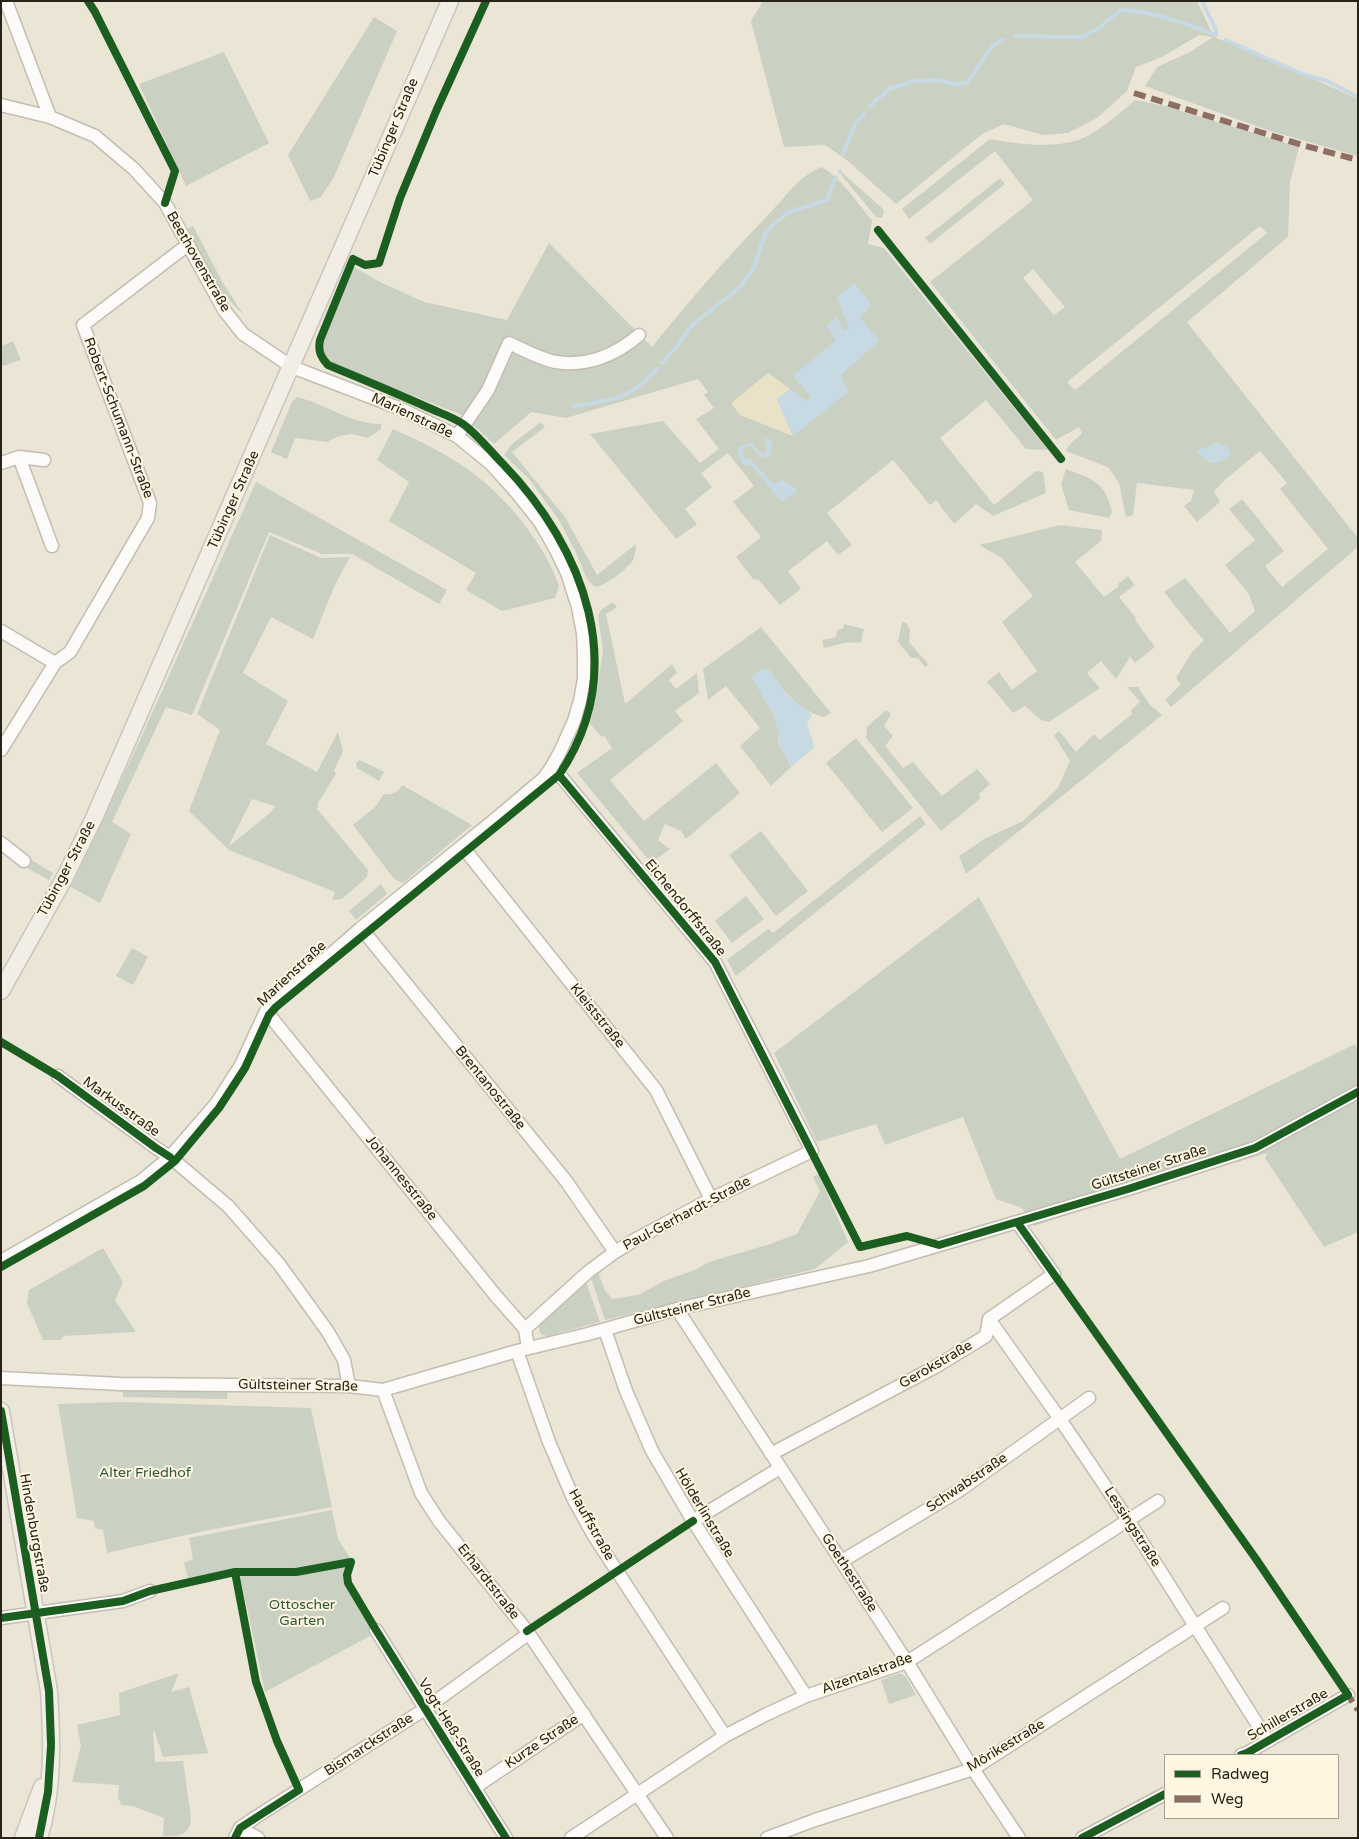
<!DOCTYPE html>
<meta charset="utf-8">
<style>
body{margin:0}
#map{position:relative;width:1359px;height:1839px;overflow:hidden;background:#ebe5d6;font-family:"Varela Round",sans-serif}
canvas{display:block}
.frame{position:absolute;inset:0;border:2px solid #272319;pointer-events:none}
.legend{position:absolute;left:1164px;top:1754px;width:175px;height:65px;box-sizing:border-box;background:#fff6e1;border:1px solid #a9a291;margin:0;padding:6px 9px;list-style:none;font-size:15px;color:#272319}
.legend li{display:flex;align-items:center;gap:10px;height:25px}
.legend b{width:25px;border:1px solid #a9a291}
</style>
<div id="map">
<canvas width="1359" height="1839"></canvas>
<div class="frame"></div>
<ul class="legend">
<li><b style="height:6px;background:#1b5e20"></b>Radweg</li>
<li><b style="height:6px;background:#8d6e63"></b>Weg</li>
</ul>
</div>
<script>
const ctx = document.querySelector('canvas').getContext('2d');
ctx.lineJoin = 'round';
function fillPath(path, color) {
  ctx.fillStyle = color;
  ctx.fill(path, 'evenodd');
}
function stroke(path, color, width, dash) {
  ctx.strokeStyle = color;
  ctx.lineWidth = width;
  ctx.lineCap = dash ? 'butt' : 'round';
  ctx.setLineDash(dash || []);
  ctx.stroke(path);
}
function label(font, color, halo, rows, align = 'center') {
  ctx.font = font + ' "Varela Round",sans-serif';
  ctx.lineWidth = 4;
  ctx.setLineDash([]);
  ctx.textBaseline = 'middle';
  ctx.strokeStyle = halo;
  ctx.fillStyle = color;
  for (const [text, x, y, turn = 0] of rows) {
    ctx.save();
    ctx.translate(x, y);
    ctx.rotate((+turn || 0) * Math.PI / 180);
    ctx.textAlign = isNaN(turn) ? turn : align;
    if (halo) ctx.strokeText(text, 0, 0);
    ctx.fillText(text, 0, 0);
    ctx.restore();
  }
}
fillPath(new Path2D(`
 M 763,1 L 1197,1 L 1214,37 L 1267,58 L 1358,99 L 1358,156 L 1270,131 L 1145,86 L 1157,67 L 1190,52 L 1213,37 L 1199,35 L 1162,57 L 1136,67 L 1127,91 L 1097,118 L 1068,133 L 1043,135 L 1004,124 L 982,134 L 896,204 L 848,161 L 825,145 L 784,147 L 751,21 Z
 M 374,17 L 397,31 L 334,177 L 321,197 L 310,201 L 288,155 Z
 M 224,52 L 269,143 L 186,186 L 139,84 Z
 M 1135,100 L 1165,106 L 1299,147 L 1290,182 L 1288,237 L 1187,322 L 1358,538 L 1358,547 L 1171,707 L 1165,700 L 1181,684 L 1176,678 L 1192,652 L 1204,640 L 1193,628 L 1164,592 L 1185,578 L 1230,633 L 1255,611 L 1249,594 L 1225,565 L 1255,540 L 1229,509 L 1242,499 L 1284,551 L 1265,566 L 1282,587 L 1328,549 L 1280,489 L 1287,483 L 1260,451 L 1226,479 L 1214,491 L 1220,502 L 1197,522 L 1184,506 L 1191,501 L 1194,490 L 1137,483 L 1133,515 L 1126,517 L 1119,483 L 1108,467 L 1066,451 C 1069,443 1076,440 1082,433 L 1079,427 L 1056,440 L 930,282 L 1033,200 L 995,151 L 909,219 L 902,209 L 990,139 C 1017,144 1048,148 1075,141 C 1093,137 1121,112 1135,100 ZM 1260,226 L 1267,233 L 1075,390 L 1067,382 ZM 1033,269 L 1065,307 L 1054,315 L 1023,278 ZM 1218,443 L 1227,458 C 1212,466 1208,462 1197,451 Z
 M 822,167 C 843,180 857,202 872,221 L 868,244 L 884,248 L 1048,450 L 1026,449 L 986,400 L 940,438 L 994,505 L 1036,471 L 1043,472 L 1046,493 L 993,516 L 976,504 L 954,524 L 936,500 L 930,505 L 893,460 L 827,513 L 852,545 L 838,555 L 827,541 L 788,571 L 801,589 L 780,605 L 759,580 L 753,579 L 736,557 L 761,537 L 733,502 L 754,486 L 728,453 L 701,473 L 712,487 L 685,509 L 697,524 L 676,539 L 590,434 L 663,421 L 700,463 L 719,449 L 696,419 L 714,408 L 704,395 L 708,392 L 698,379 L 566,418 L 531,412 L 494,444 L 462,415 L 331,363 L 323,355 L 322,345 L 354,267 L 380,282 L 424,302 L 507,320 L 549,243 L 652,347 C 690,300 729,255 771,212 C 785,197 801,174 822,167 Z
 M 838,169 L 882,208 L 884,212 L 882,218 L 876,217 L 838,171 Z
 M 1000,178 L 1005,184 L 930,244 L 925,238 Z
 M 193,226 L 223,283 L 243,314 C 217,291 203,260 187,229 Z
 M 13,341 L 21,360 L 3,366 L 1,363 L 2,346 Z
 M 297,397 C 326,404 351,424 381,424 L 381,429 L 368,438 L 352,434 L 339,436 L 327,442 L 295,438 L 287,459 L 271,452 L 292,402 Z
 M 541,422 L 545,427 L 512,452 L 565,517 L 597,575 L 636,544 C 636,549 635,555 633,560 C 629,568 605,586 595,587 L 587,579 L 576,553 L 559,520 L 530,480 L 504,455 L 512,444 Z
 M 393,429 C 413,438 433,447 452,459 C 491,482 522,517 545,555 C 551,565 555,576 559,586 L 555,598 L 502,611 L 466,590 L 476,573 L 389,521 L 409,482 L 377,460 Z
 M 1066,469 C 1092,479 1105,481 1112,512 L 1109,518 L 1069,510 L 1061,484 Z
 M 256,482 L 447,590 L 439,604 L 352,554 L 322,554 L 269,532 L 192,715 L 166,707 L 112,822 L 131,834 L 100,903 L 71,887 L 140,740 Z
 M 1060,525 L 1102,530 L 1101,541 L 1075,562 L 1104,597 L 1119,586 L 1118,584 L 1128,576 L 1135,585 L 1119,597 L 1136,618 L 1135,620 L 1155,647 L 1135,663 L 1130,657 L 1116,679 L 1101,661 L 1087,673 L 1100,688 L 1049,722 L 1041,720 L 1025,706 L 1013,713 L 987,682 L 999,672 L 1012,690 L 1037,671 L 1002,622 L 1033,596 L 1002,558 L 979,545 Z
 M 270,535 L 321,558 L 350,557 L 334,587 L 313,639 L 271,617 L 243,673 L 288,701 L 266,744 L 317,772 L 338,732 L 343,751 L 334,771 L 336,774 L 318,803 L 317,809 L 368,870 L 367,877 L 342,899 L 332,900 L 335,892 L 229,850 L 189,811 L 220,730 L 197,714 ZM 252,799 L 275,806 L 271,812 L 228,847 Z
 M 613,602 L 617,607 L 606,614 L 625,704 L 672,664 L 677,673 L 669,680 L 676,689 L 697,673 L 699,693 L 675,711 L 683,721 L 610,780 L 644,821 L 716,763 L 740,793 L 686,839 L 681,831 L 665,824 L 658,840 L 670,849 L 651,863 L 577,773 L 612,748 L 604,736 L 602,737 L 590,724 L 597,690 L 603,650 L 598,616 L 601,610 Z
 M 902,622 L 906,623 L 910,630 L 909,642 L 929,665 L 925,667 L 918,658 L 911,658 L 898,642 Z
 M 844,624 L 864,629 L 861,642 C 855,644 851,641 844,643 C 837,644 831,647 824,648 L 822,640 L 836,637 L 837,630 L 843,629 Z
 M 761,627 L 831,713 L 824,717 C 800,712 782,690 769,670 L 752,677 L 774,715 L 779,732 L 778,742 L 791,767 L 771,786 L 740,746 L 760,728 L 726,686 L 708,700 L 703,669 Z
 M 1127,687 L 1138,687 L 1150,705 L 1162,715 L 966,874 L 959,856 L 986,838 L 1023,821 L 1058,788 L 1070,761 L 1054,735 L 1059,731 L 1076,752 L 1094,734 L 1100,740 L 1132,714 L 1131,710 L 1140,702 Z
 M 886,710 L 891,714 L 884,726 L 893,736 L 885,746 L 903,768 L 913,762 L 942,796 L 977,769 L 990,784 L 979,794 L 980,799 L 941,831 L 866,738 L 867,727 Z
 M 856,738 L 913,808 L 882,832 L 826,763 Z
 M 360,760 L 384,772 L 379,781 L 357,768 L 356,763 Z
 M 402,785 L 472,825 L 403,883 L 394,879 L 353,825 L 375,807 L 384,794 C 392,795 398,793 402,785 Z
 M 920,816 L 926,824 L 736,976 L 727,960 L 768,929 L 773,933 Z
 M 761,831 L 808,891 L 776,916 L 729,855 Z
 M 28,858 L 53,873 L 49,880 L 23,866 Z
 M 381,884 L 387,894 L 356,920 L 349,911 Z
 M 746,896 L 764,919 L 732,943 L 715,921 Z
 M 979,897 L 1120,1159 L 1355,1044 L 1358,1050 L 1358,1232 L 1324,1247 L 1265,1158 L 1267,1153 L 1134,1192 L 1034,1226 L 1022,1208 L 996,1199 L 963,1117 L 885,1145 L 876,1124 L 817,1142 L 774,1053 Z
 M 132,948 L 148,957 L 133,985 L 116,976 Z
 M 819,1174 L 848,1242 L 815,1269 L 605,1320 L 591,1278 L 598,1272 L 605,1291 L 613,1299 L 638,1295 L 664,1281 L 697,1269 L 709,1262 L 770,1244 L 797,1234 L 820,1191 L 813,1177 Z
 M 103,1248 L 123,1282 L 115,1300 L 136,1332 L 64,1336 L 61,1340 L 43,1340 L 27,1303 L 29,1290 Z
 M 586,1282 L 600,1322 L 547,1336 L 542,1335 L 539,1331 L 539,1325 Z
 M 123,1387 L 228,1389 L 227,1399 L 123,1397 Z
 M 121,1402 L 311,1408 L 332,1507 L 204,1531 L 107,1553 L 103,1530 L 95,1528 L 94,1521 L 77,1518 L 58,1404 Z
 M 332,1510 L 338,1539 L 350,1558 L 344,1581 L 374,1634 L 265,1692 L 240,1575 L 230,1575 L 190,1585 L 184,1563 L 193,1559 L 189,1538 Z
 M 179,1673 L 171,1692 L 189,1687 L 208,1753 L 163,1757 L 154,1730 L 153,1732 L 155,1762 L 183,1761 C 185,1773 186,1785 188,1797 C 192,1819 197,1839 163,1836 L 164,1818 L 133,1806 L 121,1805 L 118,1797 L 119,1785 L 72,1782 L 81,1746 L 77,1725 L 120,1715 L 119,1693 Z
 M 900,1673 L 906,1677 L 916,1695 L 889,1704 L 881,1680 Z`), '#cad1c3');
fillPath(new Path2D(`
 M 768,373 L 790,389 L 777,399 L 793,436 L 740,415 L 731,403 Z`), '#eae2c7');
fillPath(new Path2D(`
 M 854,283 L 872,305 L 860,317 L 879,341 L 841,375 L 848,392 L 793,436 L 777,399 L 790,389 L 807,401 L 811,397 L 793,376 L 836,340 L 826,326 L 837,317 L 844,331 L 849,328 L 837,297 Z
 M 765,438 L 772,440 L 770,457 C 760,459 755,452 750,445 L 742,449 L 744,458 L 750,459 L 774,484 L 782,480 L 798,490 L 782,502 L 752,466 L 743,464 L 738,454 L 738,447 L 751,443 L 759,452 L 767,453 Z
 M 1219,443 C 1225,445 1230,448 1231,455 C 1215,468 1209,463 1196,451 Z
 M 761,669 L 769,670 L 789,697 L 812,715 L 807,724 L 815,747 L 791,767 L 778,742 L 779,732 L 774,715 L 754,681 L 752,677 Z`), '#c7dae3');
stroke(new Path2D(`
 M 1015,36 L 1082,37 L 1099,28 L 1121,10 C 1154,11 1185,24 1216,35 L 1216,30 L 1202,1
 M 1226,40 L 1300,73 L 1327,81 L 1358,97
 M 869,107 L 889,89 L 915,81 L 939,80 L 953,84 L 967,83 L 992,46 L 1003,40
 M 843,154 L 855,124 L 864,114
 M 840,172 L 840,171
 M 662,363 L 679,344 L 692,325 L 740,287 L 753,270 L 765,234 L 774,224 L 789,212 L 827,200 L 836,177
 M 573,406 C 613,400 628,400 657,369`), '#c7dae3', 4);
const minor = new Path2D(`
 M 6,1 L 50,117
 M 1,105 L 50,117 L 95,136 L 134,169 L 165,203 L 224,310 L 243,334 L 292,367 L 399,408 L 457,436 L 491,464 L 517,493 L 540,522 L 556,550 L 567,573 L 578,607 L 583,633 L 584,656 L 584,679 L 580,701 L 574,721 L 560,752 L 551,768 L 544,778 L 493,821 L 361,928 L 266,1011 L 241,1065 L 216,1104 L 170,1157 L 141,1181 L 1,1261
 M 457,436 L 488,390 L 509,343 C 522,349 542,360 556,362 C 587,367 616,355 639,335
 M 19,457 L 44,460
 M 1,463 L 19,457 L 52,546
 M 1,631 L 55,663
 M 1,750 L 55,663 L 70,652 L 148,518 L 150,503 L 83,325 L 181,250 L 189,246
 M 1,843 L 24,861
 M 462,846 L 656,1090 L 711,1199
 M 361,928 L 566,1181 L 615,1252
 M 266,1011 L 496,1296 L 525,1329 L 528,1348
 M 58,1076 L 156,1148 L 170,1157 L 228,1206 L 279,1264 L 328,1332 L 344,1360 L 349,1386
 M 677,1309 L 907,1662 L 973,1769 L 1019,1838
 M 989,1319 L 1060,1419 L 1128,1520 L 1268,1741
 M 525,1329 L 588,1272 L 615,1252 L 638,1238 L 711,1199 L 812,1151 L 715,962 L 563,779 L 551,768
 M 605,1330 L 626,1391 L 652,1451 L 693,1521 L 806,1696
 M 517,1351 L 549,1442 L 573,1498 L 594,1536 L 725,1736
 M 1,1378 L 121,1384 L 349,1386 L 383,1390 L 517,1351 L 588,1334 L 677,1309 L 869,1266 L 1128,1189 L 1255,1148 L 1358,1092
 M 383,1390 L 421,1493 L 439,1521 L 527,1631 L 667,1838
 M 771,1454 L 935,1367 L 986,1336 L 989,1319 L 1054,1274 L 1017,1222
 M 693,1521 L 780,1468
 M 842,1561 L 960,1490 L 1089,1398
 M 1,1618 L 123,1601 L 150,1591
 M 376,1630 L 506,1838
 M 1241,1755 L 1247,1753 L 1348,1695
 M 474,1788 L 584,1714
 M 240,1828 L 258,1838
 M 235,1838 L 240,1828 L 256,1817 L 425,1709 L 528,1634
 M 571,1838 L 725,1736 L 765,1715 L 806,1696 L 907,1662 L 1158,1501
 M 767,1838 L 815,1820 L 973,1769 L 1223,1608
 M 1082,1838 L 1165,1794`);
const major = new Path2D(`
 M 1,991 L 65,877 L 94,818 L 450,1
 M 1,1411 L 49,1691 C 52,1739 54,1791 39,1838
 M 23,1838 L 42,1787`);
stroke(minor, '#c2bdb1', 15);
stroke(major, '#c8c5be', 19);
stroke(minor, '#fcfbf9', 12);
stroke(major, '#f3eee5', 16);
stroke(new Path2D(`
 M 1134,93 L 1302,145 L 1358,160
 M 1346,1692 L 1358,1710`), '#8d6e63', 6, [12, 6]);
stroke(new Path2D(`
 M 88,1 L 95,12 L 175,171 L 165,203
 M 878,230 L 1061,459
 M 559,775 L 715,962 L 860,1247 L 907,1236 L 939,1245 L 1128,1189 L 1255,1148 L 1358,1092
 M 1,1042 L 58,1076 L 156,1148 L 170,1157
 M 1017,1222 L 1256,1559 L 1348,1695 L 1247,1753 L 1241,1755
 M 1,1267 L 144,1186 L 175,1161 L 219,1108 L 245,1068 L 269,1015 L 276,1007 L 559,775 C 631,669 584,548 503,464 C 491,452 477,434 463,424 C 453,417 440,413 429,408 C 396,393 362,379 328,365 C 320,356 318,351 320,340 L 353,259 L 365,265 L 379,263 L 400,198 L 437,109 L 486,1
 M 1,1411 L 49,1691 L 51,1743
 M 235,1572 L 256,1682 L 277,1741 L 299,1790 L 240,1828 L 235,1838
 M 1,1618 L 123,1601 L 150,1591 L 235,1572 L 296,1572 L 351,1562 L 347,1575 L 348,1583 L 376,1630 L 506,1838
 M 527,1631 L 693,1521
 M 39,1838 L 48,1792 L 51,1746
 M 1082,1838 L 1165,1794`), '#1b5e20', 8);
label('14px', '#272319', '#fff6e1', [
 ["Tübinger Straße",394,128,-67],
 ["Beethovenstraße",198,262,60],
 ["Marienstraße",412,416,25],
 ["Robert-Schumann-Straße",118,418,69],
 ["Tübinger Straße",234,500,-66],
 ["Tübinger Straße",67,869,-62],
 ["Eichendorffstraße",685,908,51],
 ["Marienstraße",292,974,-43],
 ["Kleiststraße",597,1016,51],
 ["Brentanostraße",490,1088,51],
 ["Markusstraße",121,1107,36],
 ["Gültsteiner Straße",1149,1168,-18],
 ["Johannesstraße",401,1178,51],
 ["Paul-Gerhardt-Straße",687,1214,-28],
 ["Gültsteiner Straße",692,1307,-14],
 ["Gerokstraße",936,1365,-30],
 ["Gültsteiner Straße",298,1386,1],
 ["Schwabstraße",967,1483,-34],
 ["Hölderlinstraße",704,1513,59],
 ["Hauffstraße",591,1525,61],
 ["Lessingstraße",1132,1527,57],
 ["Hindenburgstraße",34,1533,80],
 ["Goethestraße",849,1573,57],
 ["Erhardtstraße",488,1582,52],
 ["Alzentalstraße",867,1674,-20],
 ["Schillerstraße",1288,1715,-30],
 ["Vogt-Heß-Straße",451,1728,58],
 ["Kurze Straße",542,1742,-34],
 ["Bismarckstraße",369,1745,-33],
 ["Mörikestraße",1006,1746,-31]
]);
label('14px', '#2a583a', '#fff6e1', [
 ["Alter Friedhof",145,1473],
 ["Ottoscher",302,1605],
 ["Garten",302,1621]
]);
</script>
